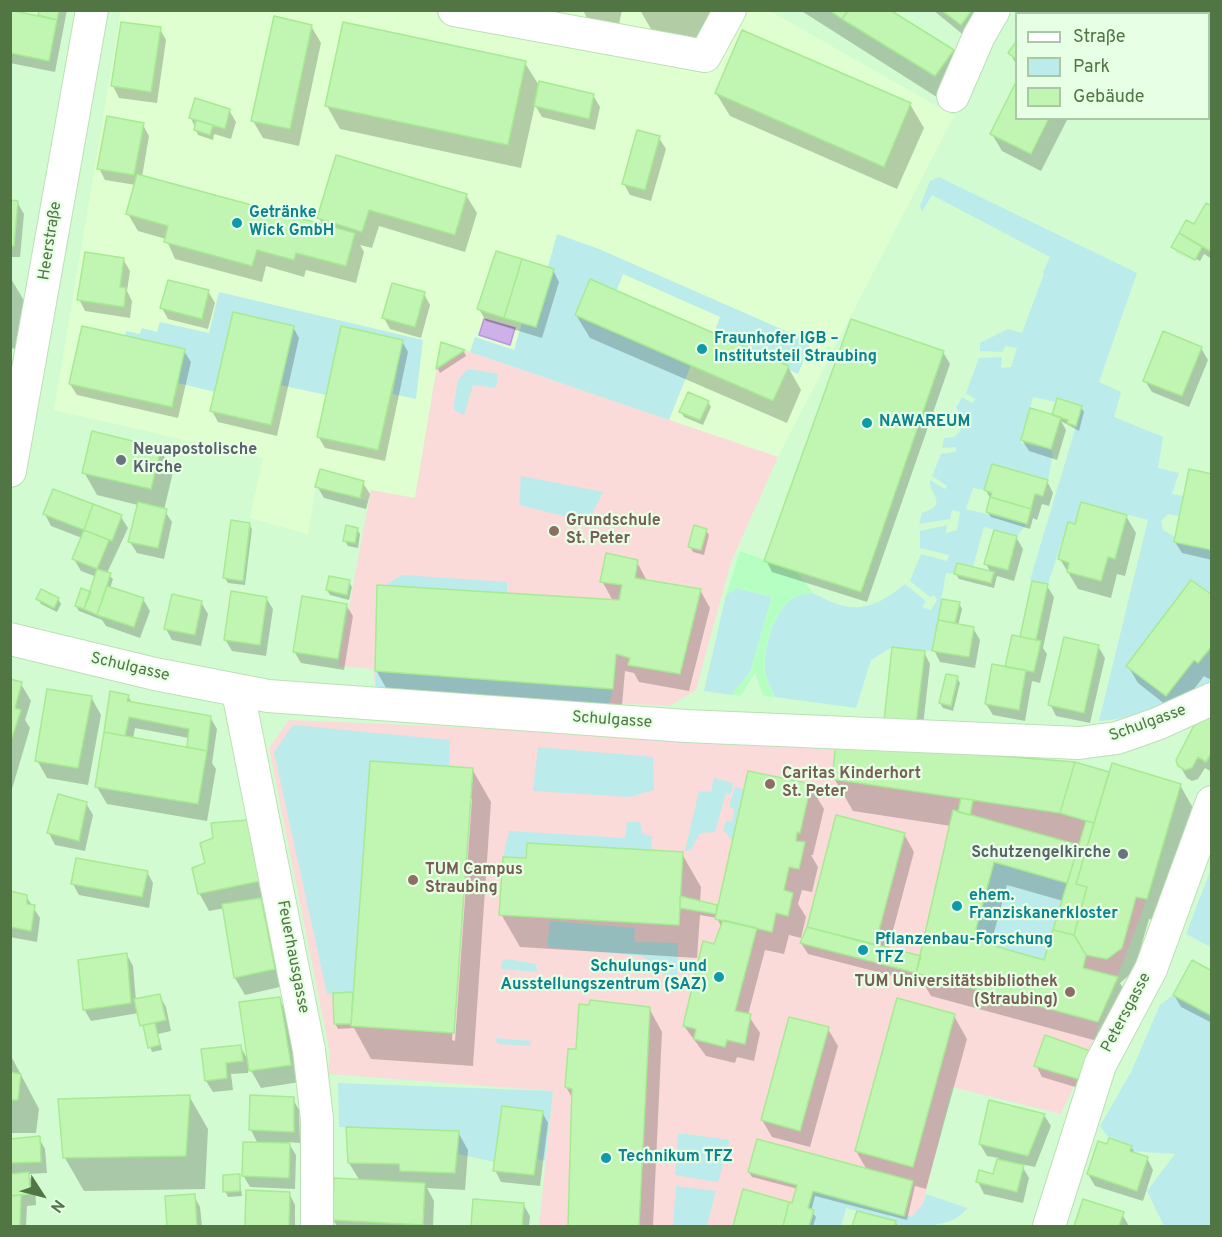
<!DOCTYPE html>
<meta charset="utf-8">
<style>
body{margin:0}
#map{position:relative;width:1222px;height:1237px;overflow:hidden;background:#ddfedd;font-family:Overpass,sans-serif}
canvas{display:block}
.frame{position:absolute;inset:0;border:12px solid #517644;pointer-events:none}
.legend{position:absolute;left:1015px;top:12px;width:195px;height:108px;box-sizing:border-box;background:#e6ffe5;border:2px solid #aac8a5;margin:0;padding:8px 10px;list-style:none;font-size:18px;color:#517644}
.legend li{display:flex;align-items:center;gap:12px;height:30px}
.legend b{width:30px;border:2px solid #aac8a5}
.north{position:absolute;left:12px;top:1165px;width:60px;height:60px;-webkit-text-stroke:4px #e6ffe5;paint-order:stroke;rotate:126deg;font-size:16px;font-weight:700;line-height:24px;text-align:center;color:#517644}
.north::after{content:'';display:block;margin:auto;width:21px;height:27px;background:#517644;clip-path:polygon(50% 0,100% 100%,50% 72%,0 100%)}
</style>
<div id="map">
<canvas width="1222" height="1237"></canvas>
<div class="frame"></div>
<ul class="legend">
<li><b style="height:8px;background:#fff"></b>Straße</li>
<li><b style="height:16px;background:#bbeceb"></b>Park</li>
<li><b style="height:16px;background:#c1f6b2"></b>Gebäude</li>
</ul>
<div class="north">N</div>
</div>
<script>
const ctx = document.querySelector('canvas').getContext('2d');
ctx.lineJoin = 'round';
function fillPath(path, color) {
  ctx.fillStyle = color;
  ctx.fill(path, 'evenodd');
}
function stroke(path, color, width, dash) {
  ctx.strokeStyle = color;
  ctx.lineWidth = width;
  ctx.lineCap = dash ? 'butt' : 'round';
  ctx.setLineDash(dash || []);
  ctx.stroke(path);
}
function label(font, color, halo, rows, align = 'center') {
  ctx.font = font + ' Overpass,sans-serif';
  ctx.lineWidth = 4.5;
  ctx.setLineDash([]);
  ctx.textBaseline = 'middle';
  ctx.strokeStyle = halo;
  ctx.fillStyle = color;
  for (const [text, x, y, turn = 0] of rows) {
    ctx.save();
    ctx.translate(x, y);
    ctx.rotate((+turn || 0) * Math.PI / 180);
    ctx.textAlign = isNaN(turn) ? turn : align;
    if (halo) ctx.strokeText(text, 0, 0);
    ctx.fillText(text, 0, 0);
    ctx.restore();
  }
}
fillPath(new Path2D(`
 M 11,11 L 1211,11 L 1211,1226 L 11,1226 ZM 1016,14 L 1208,14 L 1208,118 L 1016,118 Z`), '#d3fbd1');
fillPath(new Path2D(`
 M 121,11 L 770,11 L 954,116 L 778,457 L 441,343 L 415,499 L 371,490 L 368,501 L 316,487 L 308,534 L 250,518 L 263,458 L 54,410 Z`), '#dfffd0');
fillPath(new Path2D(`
 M 441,342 L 778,457 L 731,562 L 696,690 L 670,706 L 376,691 L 373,669 L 338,666 L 371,490 L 415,498 Z
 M 289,720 L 836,743 L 1109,772 L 1112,763 L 1181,784 L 1147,899 L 1085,1062 L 1061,1114 L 952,1087 L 919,1220 L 905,1223 L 846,1208 L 841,1226 L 539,1226 L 553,1091 L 328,1074 L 330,1054 L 269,748 Z`), '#fadbda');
fillPath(new Path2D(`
 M 939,177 L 1137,273 L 1099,382 L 1121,392 L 1114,417 L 1163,437 L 1158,468 L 1179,473 L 1172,494 L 1183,496 L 1179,516 L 1168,514 L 1161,521 L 1163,530 L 1175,537 L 1174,542 L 1211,550 L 1212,595 L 1191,580 L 1126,666 L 1166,696 L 1194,660 L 1199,663 L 1209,649 L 1211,650 L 1211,683 C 1172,703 1144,718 1099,721 L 1148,520 L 1081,502 L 1075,524 L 1068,522 L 1048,584 L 1030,580 L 1082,406 L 1057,398 L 1056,402 L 1033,397 L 1021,443 L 1051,449 L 1053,453 L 1048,480 L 992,464 L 984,490 L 973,488 L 966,509 L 1027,524 L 1017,536 L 984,527 L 973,567 L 957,563 L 954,574 L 946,573 L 932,651 L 892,647 L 871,660 L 856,708 L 775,697 C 772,690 766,680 765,671 C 763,646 776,600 803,593 C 810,591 819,596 825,599 C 858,615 878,606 905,584 L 926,601 L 922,607 L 931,610 L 937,600 L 934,595 L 930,597 L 910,581 L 921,554 L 947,561 L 949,555 L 920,548 L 920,531 L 947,525 L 946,533 L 957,530 L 960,512 L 952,510 L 950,519 L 919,524 L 922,513 C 950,504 929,495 930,480 L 945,489 L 947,486 L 932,476 L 941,454 L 956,452 L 956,447 L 942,448 L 944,438 L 954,437 L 960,431 L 962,417 L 956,408 L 962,397 L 972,403 L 975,399 L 966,393 L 979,358 L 1002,357 L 1001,368 L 1011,367 L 1017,348 L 1006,346 L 1002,352 L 980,351 L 980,343 L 1008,329 L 1022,333 L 1044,274 L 1043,272 L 1050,257 L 932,195 L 922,212 L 920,206 L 930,181 Z
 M 557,234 L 599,249 L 811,342 L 798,374 L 714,333 L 720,317 L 623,274 L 616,292 L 590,279 L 575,315 L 691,365 L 669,420 L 470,352 L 475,337 L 514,350 L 522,323 L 536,327 L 554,269 L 548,267 Z
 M 219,292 L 423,340 L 416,399 L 393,394 L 402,340 L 341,326 L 326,395 L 280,385 L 293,326 L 233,312 L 215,392 L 178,383 L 185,349 L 125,336 L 126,331 L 140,334 L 142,328 L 157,332 L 160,322 L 209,333 Z
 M 468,369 L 498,374 L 496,388 L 473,385 L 464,415 L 453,409 L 458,380 Z
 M 521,476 L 603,492 L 588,522 L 519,505 Z
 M 402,575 L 507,582 L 507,593 L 384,586 Z
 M 736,588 L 772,597 L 750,672 L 731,695 L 704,691 L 726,595 Z
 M 375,671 L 613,689 L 609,704 L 376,691 Z
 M 293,725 L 450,740 L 449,766 L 370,761 L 353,992 L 327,994 L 274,752 Z
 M 538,747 L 653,757 L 654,790 L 629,797 L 533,791 Z
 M 714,778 L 733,783 L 731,794 L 726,793 L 715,832 L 700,833 L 691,850 L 685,851 L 699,791 L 711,792 Z
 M 735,787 L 743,789 L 732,840 L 723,830 L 726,821 L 732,822 L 734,809 L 729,807 Z
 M 627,822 L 640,822 L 642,833 L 652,837 L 651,850 L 527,843 L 524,858 L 503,857 L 509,831 L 625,838 Z
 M 994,862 L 1067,883 L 1044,960 L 973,940 Z
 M 1211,869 L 1212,947 L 1211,947 L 1186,934 Z
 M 550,921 L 635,928 L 634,942 L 678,943 L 677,984 L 673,985 L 658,966 L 642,956 L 547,947 Z
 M 507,959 L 536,964 L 537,972 L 501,969 L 502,961 Z
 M 1173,995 L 1211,1016 L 1211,1226 L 1164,1226 L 1147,1191 L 1175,1154 L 1130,1151 L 1132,1146 L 1109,1138 L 1100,1126 L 1131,1072 L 1160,1005 Z
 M 495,1038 L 531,1041 L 530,1046 L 498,1044 Z
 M 338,1083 L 553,1091 L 545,1161 L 537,1159 L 542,1111 L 502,1106 L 494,1162 L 458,1154 L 459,1131 L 339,1127 Z
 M 678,1133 L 730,1140 L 718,1182 L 675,1175 Z
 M 676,1186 L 716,1191 L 707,1226 L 673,1226 Z
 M 813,1191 L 912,1217 L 923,1204 L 926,1194 L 967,1208 C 953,1229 917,1226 895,1226 L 896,1221 L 846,1208 L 841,1226 L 809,1226 L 814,1210 L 808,1208 Z`), '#bbeceb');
fillPath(new Path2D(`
 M 740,551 L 796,571 L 814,594 C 778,589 763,642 765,671 C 765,679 772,690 775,697 L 763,696 L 755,673 L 741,696 L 731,695 L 750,672 L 772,597 L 737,588 L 726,595 Z`), '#b6ffc3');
const water = new Path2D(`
 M 484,319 L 515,328 L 510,345 L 479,335 Z`);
fillPath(water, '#cfb1e9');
stroke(water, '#bc96db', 1.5);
fillPath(new Path2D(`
 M 10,10 L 39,17 L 40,10 L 67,10 L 55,72 L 10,63 Z
 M 583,10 L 622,10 L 618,29 L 590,24 Z
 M 640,10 L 714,10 L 707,46 L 655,36 Z
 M 800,10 L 887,10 L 953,51 L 972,84 L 954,108 Z
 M 933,10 L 995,10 L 972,42 Z
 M 1051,10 L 1115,10 L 1113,14 L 1052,14 Z
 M 311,26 L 321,43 L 299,146 L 263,138 L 253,121 Z
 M 160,29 L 166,40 L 157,103 L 119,98 L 113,86 Z
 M 1016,44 L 1016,64 L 1010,53 Z
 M 525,63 L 540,87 L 593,95 L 600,107 L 595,130 L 542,117 L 535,105 L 521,168 L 340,129 L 327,106 Z
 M 1016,85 L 1016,118 L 1068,118 L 1041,171 L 1002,151 L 992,134 Z
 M 716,93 L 910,104 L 924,128 L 897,189 L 730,116 Z
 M 229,110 L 236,122 L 231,139 L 214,134 L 213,140 L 198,135 L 191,118 Z
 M 143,125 L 149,136 L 142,177 L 323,226 L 319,218 L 337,157 L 466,195 L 477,213 L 465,252 L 379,226 L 372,248 L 360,245 L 364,252 L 356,283 L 306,270 L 304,277 L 266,266 L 262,282 L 175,259 L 166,239 L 138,231 L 128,214 L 136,185 L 105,180 L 99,168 Z
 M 659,138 L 666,149 L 651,201 L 630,195 L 624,184 Z
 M 10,202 L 17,202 L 24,214 L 20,257 L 10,257 Z
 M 1212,208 L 1212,259 L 1204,254 L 1200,261 L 1175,248 L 1175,251 L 1198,264 L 1176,252 L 1173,247 L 1187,222 L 1194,226 Z
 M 123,259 L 130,271 L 127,291 L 132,301 L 130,318 L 85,311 L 79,299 Z
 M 553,270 L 559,282 L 542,338 L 486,321 L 479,309 Z
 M 10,277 L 29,309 L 22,350 L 10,348 Z
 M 208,291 L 215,303 L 208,329 L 168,319 L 162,308 Z
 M 424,294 L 430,305 L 421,338 L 390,329 L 384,318 Z
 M 576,315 L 788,367 L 801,390 L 787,423 L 590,338 Z
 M 293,327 L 299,338 L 277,436 L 218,422 L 212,411 Z
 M 402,341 L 408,352 L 385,461 L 325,448 L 318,436 Z
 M 442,344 L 464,352 L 466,356 L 440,373 L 438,369 Z
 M 1201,348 L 1208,360 L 1189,407 L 1152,392 L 1145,381 Z
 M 184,351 L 191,362 L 178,418 L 77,395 L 70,384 Z
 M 943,352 L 950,364 L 867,602 L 772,572 L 766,560 Z
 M 708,402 L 711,407 L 703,425 L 684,417 L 681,412 Z
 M 1081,407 L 1084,412 L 1079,431 L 1061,421 L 1066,430 L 1057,460 L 1029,451 L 1022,440 L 1053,417 Z
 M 160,449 L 173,472 L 164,510 L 172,522 L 164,559 L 137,553 L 130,542 L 138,505 L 97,495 L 84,472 Z
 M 1212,475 L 1212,560 L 1182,553 L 1175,542 Z
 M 1047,481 L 1053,493 L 1049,506 L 1042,504 L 1037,520 L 1033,518 L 1030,529 L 991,517 L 987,512 L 991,500 L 986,490 Z
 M 363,483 L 370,494 L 366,509 L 324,498 L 317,486 Z
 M 45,514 L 121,517 L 128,528 L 107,573 L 113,579 L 110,588 L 143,599 L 150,611 L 140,638 L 106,626 L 102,620 L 79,611 L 76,606 L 92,594 L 97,577 L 81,571 L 74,559 L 82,538 L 51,526 Z
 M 1126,516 L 1136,533 L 1125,576 L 1117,574 L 1111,598 L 1078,589 L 1060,559 L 1076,526 Z
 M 249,524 L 252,529 L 245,585 L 228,583 L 225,578 Z
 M 357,529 L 360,534 L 358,548 L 348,546 L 345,541 Z
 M 706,530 L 709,535 L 704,555 L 693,552 L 690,546 Z
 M 1016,537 L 1023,549 L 1014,581 L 997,576 L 994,588 L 959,579 L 956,574 L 991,573 L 986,564 Z
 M 637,562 L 647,581 L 700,590 L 710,608 L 689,691 L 639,682 L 634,673 L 625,671 L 622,706 L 386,688 L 376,670 L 613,601 L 602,581 Z
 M 349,582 L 352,587 L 349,600 L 330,595 L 327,590 Z
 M 1047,586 L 1054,597 L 1043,648 L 1047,654 L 1040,683 L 1032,681 L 1025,721 L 993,715 L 986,704 Z
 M 1212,597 L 1212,676 L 1209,679 L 1204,676 L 1176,713 L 1138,683 L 1128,666 Z
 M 266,598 L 273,609 L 266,656 L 232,651 L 225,639 Z
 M 38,599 L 58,599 L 61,604 L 57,612 L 41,604 Z
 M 943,600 L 959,603 L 962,609 L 958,626 L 973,628 L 980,640 L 975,668 L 940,662 L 934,650 Z
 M 201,602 L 208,614 L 201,646 L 172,640 L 166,629 Z
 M 346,605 L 353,616 L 344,670 L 301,663 L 294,651 Z
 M 1098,646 L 1105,658 L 1090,723 L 1056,716 L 1050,704 Z
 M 924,652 L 930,664 L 922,735 L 892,732 Z
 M 957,678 L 960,683 L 953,711 L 943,708 L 940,703 Z
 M 10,680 L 21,684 L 31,701 L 25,720 L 30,728 L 12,789 Z
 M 128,696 L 132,703 L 210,717 L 217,729 L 212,763 L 216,769 L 207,821 L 107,804 L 97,787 ZM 135,728 L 189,738 L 188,749 L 133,739 Z
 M 91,697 L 101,715 L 88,785 L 47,778 L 37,760 Z
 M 1212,720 L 1212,772 L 1205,768 L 1198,779 L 1192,781 L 1187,778 L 1180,766 Z
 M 1074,764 L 1110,774 L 1180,785 L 1193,808 L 1160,921 L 1149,919 L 1134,971 L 1120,983 L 1130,1001 L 1112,1045 L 931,996 L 924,984 L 808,954 L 801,943 L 904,834 L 914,852 L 888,949 L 921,957 L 951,826 L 853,811 L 834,778 ZM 1007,885 L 1063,901 L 1045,962 L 990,947 Z
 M 472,769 L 491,802 L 473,1066 L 371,1059 L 354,1028 L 338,1029 L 335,1023 L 352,994 L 354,997 ZM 469,799 L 472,799 L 455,1041 L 452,1040 Z
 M 810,786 L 824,809 L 813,855 L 811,855 L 818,867 L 812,892 L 802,890 L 798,904 L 806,917 L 801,938 L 789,935 L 784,954 L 765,950 L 748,1015 L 760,1033 L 754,1061 L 737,1057 L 735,1063 L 706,1056 L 684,1026 L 722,928 L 717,918 L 700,915 L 697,958 L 520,947 L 501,914 L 527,860 L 682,854 L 701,887 L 700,902 L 716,906 L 718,910 Z
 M 86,803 L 93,815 L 85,851 L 55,845 L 49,833 Z
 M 247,821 L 269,899 L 260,900 L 270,917 L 284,986 L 245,995 L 235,978 L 225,908 L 209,911 L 199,893 L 207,864 Z
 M 147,872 L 153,883 L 149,908 L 79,895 L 73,884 Z
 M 10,893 L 26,896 L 40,918 L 37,942 L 10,937 Z
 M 127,955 L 133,966 L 136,1001 L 159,995 L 166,1007 L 171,1031 L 158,1034 L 162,1050 L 152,1052 L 139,1013 L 91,1021 L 84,1009 Z
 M 1212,973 L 1212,1023 L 1181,1007 L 1174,995 Z
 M 279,999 L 289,1016 L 300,1082 L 261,1088 L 248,1065 L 248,1073 L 231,1074 L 233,1090 L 213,1092 L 206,1081 L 240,1046 L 249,1062 Z
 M 649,1008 L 662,1032 L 653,1226 L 569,1226 L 573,1099 L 566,1087 Z
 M 954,1016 L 967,1039 L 926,1189 L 915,1186 L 907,1220 L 815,1196 L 811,1211 L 816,1217 L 813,1226 L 734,1226 L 744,1191 L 793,1204 L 798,1189 L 752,1177 L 749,1172 L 867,1170 L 856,1151 Z
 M 828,1029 L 838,1046 L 810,1147 L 772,1137 L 762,1120 Z
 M 1089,1052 L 1085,1090 L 1042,1077 L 1036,1065 Z
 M 10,1054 L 39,1109 L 36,1133 L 10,1133 Z
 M 189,1096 L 208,1129 L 205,1189 L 84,1191 L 65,1158 Z
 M 293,1099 L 299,1110 L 300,1143 L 288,1142 L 296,1155 L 295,1189 L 250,1187 L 243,1175 L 258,1144 L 251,1130 Z
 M 542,1112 L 548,1123 L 540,1186 L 501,1182 L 495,1170 Z
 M 1044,1115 L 1051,1126 L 1035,1167 L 1021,1164 L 1029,1178 L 1023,1203 L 984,1194 L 978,1182 L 994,1176 L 999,1158 L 987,1156 L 980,1144 Z
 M 458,1132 L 468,1150 L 465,1190 L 427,1188 L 434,1201 L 433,1226 L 337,1226 L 333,1220 L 360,1181 L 349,1163 Z
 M 39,1138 L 45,1149 L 47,1173 L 28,1174 L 35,1185 L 36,1205 L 27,1206 L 26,1226 L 10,1226 L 10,1140 Z
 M 1108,1146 L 1131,1147 L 1136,1155 L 1147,1158 L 1153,1170 L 1143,1201 L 1095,1186 L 1088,1174 Z
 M 239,1176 L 242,1196 L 228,1197 L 225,1191 Z
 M 248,1191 L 289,1193 L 295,1205 L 295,1226 L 246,1226 Z
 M 194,1196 L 200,1207 L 202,1226 L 168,1226 L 167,1198 Z
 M 475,1200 L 523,1204 L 530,1216 L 529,1226 L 473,1226 Z
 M 1084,1201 L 1122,1214 L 1129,1226 L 1076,1226 Z
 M 858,1213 L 895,1222 L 898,1226 L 853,1226 Z`), '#0003');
const building = new Path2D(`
 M 10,10 L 57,20 L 49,61 L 10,53 Z
 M 39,10 L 59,10 L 57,20 L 38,15 Z
 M 829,10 L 848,10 L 842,19 Z
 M 849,10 L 890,10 L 954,50 L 935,76 L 842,19 Z
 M 941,10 L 972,10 L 961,25 Z
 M 1058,10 L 1092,10 L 1090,14 L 1062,14 Z
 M 1153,10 L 1173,10 L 1179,14 L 1152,14 Z
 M 274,16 L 312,25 L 290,129 L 251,121 Z
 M 121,22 L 161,27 L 151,92 L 111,86 Z
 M 343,22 L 526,61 L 508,145 L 325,106 Z
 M 742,30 L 911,103 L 884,167 L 715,93 Z
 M 1016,42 L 1016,59 L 1008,53 Z
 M 539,81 L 594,94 L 589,119 L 534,106 Z
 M 1016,82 L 1016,118 L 1049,118 L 1031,154 L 990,134 Z
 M 195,98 L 230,109 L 225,129 L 189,118 Z
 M 107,116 L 144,123 L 134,175 L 97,169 Z
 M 196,120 L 213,125 L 210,135 L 194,130 Z
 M 637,130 L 660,136 L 645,190 L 622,184 Z
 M 336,155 L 467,194 L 455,235 L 369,210 L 362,232 L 317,218 Z
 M 137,174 L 355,233 L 346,266 L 296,253 L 294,260 L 257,250 L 252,266 L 164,242 L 168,226 L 126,214 Z
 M 10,200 L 18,201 L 14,246 L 10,246 Z
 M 1206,203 L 1212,206 L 1212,252 L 1179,233 L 1186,220 L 1194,224 Z
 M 1179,233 L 1202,247 L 1195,260 L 1171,247 Z
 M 496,251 L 522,259 L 504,318 L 477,309 Z
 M 85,252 L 124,258 L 120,287 L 126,288 L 124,307 L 77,300 Z
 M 522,259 L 554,269 L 536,327 L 504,318 Z
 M 590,279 L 789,366 L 773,401 L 575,315 Z
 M 168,280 L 209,290 L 202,319 L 160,308 Z
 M 392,283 L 425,292 L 415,327 L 382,318 Z
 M 233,312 L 294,326 L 271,425 L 210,411 Z
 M 851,319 L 944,351 L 861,592 L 764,561 Z
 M 82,326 L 185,349 L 172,407 L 69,384 Z
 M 341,326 L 403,340 L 378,450 L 317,437 Z
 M 1163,331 L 1202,347 L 1182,396 L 1143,381 Z
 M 441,342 L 465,350 L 436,369 Z
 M 688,392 L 709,401 L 700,420 L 679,412 Z
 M 1057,398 L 1082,406 L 1076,426 L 1067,423 L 1068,420 L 1052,415 Z
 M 1030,408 L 1061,417 L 1051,449 L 1021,440 Z
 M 92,431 L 161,448 L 151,489 L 82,473 Z
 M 992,464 L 1048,480 L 1043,496 L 1035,494 L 1031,509 L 990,497 L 992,493 L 984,490 Z
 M 320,469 L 364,481 L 360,498 L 315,487 Z
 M 1189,469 L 1212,474 L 1212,550 L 1174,542 Z
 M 53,489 L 93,504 L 84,530 L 43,514 Z
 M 990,497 L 1031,509 L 1027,524 L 986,512 Z
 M 138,502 L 167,509 L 158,548 L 128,542 Z
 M 1081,502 L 1127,515 L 1115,559 L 1108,557 L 1101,581 L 1067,572 L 1069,563 L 1058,559 L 1068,522 L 1075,524 Z
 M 93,504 L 122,515 L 112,541 L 84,530 Z
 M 231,520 L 250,523 L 243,581 L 223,578 Z
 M 346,525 L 358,528 L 355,543 L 343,541 Z
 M 694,525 L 707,529 L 701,550 L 688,547 Z
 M 84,530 L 109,540 L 97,569 L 72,559 Z
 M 994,530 L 1017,536 L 1008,570 L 984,564 Z
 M 606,553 L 638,560 L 635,578 L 701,589 L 680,674 L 628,665 L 630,658 L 616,654 L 613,689 L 375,671 L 377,585 L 619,600 L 622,585 L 600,582 Z
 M 957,563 L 994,572 L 991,583 L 954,574 Z
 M 97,569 L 111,573 L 97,615 L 84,609 Z
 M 329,576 L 350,580 L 347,595 L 326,590 Z
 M 1191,580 L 1212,595 L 1212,646 L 1198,663 L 1194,660 L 1166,696 L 1126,666 Z
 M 1032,581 L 1048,584 L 1036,640 L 1020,637 Z
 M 107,586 L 144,598 L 134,627 L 97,615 Z
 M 81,588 L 91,592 L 84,609 L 75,606 Z
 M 41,589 L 59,598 L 54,608 L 36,599 Z
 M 231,591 L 267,597 L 260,645 L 224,640 Z
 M 172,594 L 202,601 L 195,635 L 164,629 Z
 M 302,596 L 347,604 L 338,659 L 293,652 Z
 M 942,599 L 960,602 L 955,623 L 938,620 Z
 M 938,620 L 974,627 L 969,657 L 932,651 Z
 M 1012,635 L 1041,641 L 1034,672 L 1005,667 Z
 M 1064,637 L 1099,645 L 1084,713 L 1048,705 Z
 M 892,647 L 925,651 L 916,724 L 884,721 Z
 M 992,664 L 1026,670 L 1019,710 L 985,704 Z
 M 946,674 L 958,676 L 951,706 L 939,703 Z
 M 10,679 L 22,682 L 15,708 L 21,710 L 10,744 Z
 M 47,689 L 92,696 L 78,768 L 35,761 Z
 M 110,691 L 129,695 L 127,701 L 211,716 L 207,751 L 187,747 L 189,729 L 129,717 L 125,736 L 104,732 Z
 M 1201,712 L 1212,718 L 1212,752 L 1206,762 L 1198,757 L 1192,768 L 1185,770 L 1178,766 L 1176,760 Z
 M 104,732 L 207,751 L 198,804 L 95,787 Z
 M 836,743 L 1075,762 L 1060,813 L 832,779 Z
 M 370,761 L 473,768 L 454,1033 L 351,1026 Z
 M 1075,762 L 1109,772 L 1094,823 L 1060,813 Z
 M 1112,763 L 1181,784 L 1147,899 L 1136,897 L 1122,948 L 1107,959 L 1086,955 L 1074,935 L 1087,887 L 1076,884 Z
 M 748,771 L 811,784 L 800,833 L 797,832 L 796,841 L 805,842 L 799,869 L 789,867 L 784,890 L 793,893 L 788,916 L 776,913 L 772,932 L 715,919 Z
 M 58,794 L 87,802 L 79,841 L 47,833 Z
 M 961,798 L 973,800 L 970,815 L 958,812 Z
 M 953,810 L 1079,845 L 1067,883 L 994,862 L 973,940 L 1044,960 L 1053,930 L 1074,935 L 1086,955 L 1083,968 L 1118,977 L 1098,1022 L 916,973 Z
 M 836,815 L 905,833 L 875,945 L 807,927 Z
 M 248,820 L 260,881 L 198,894 L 192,868 L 205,863 L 200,843 L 213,838 L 211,823 Z
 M 1086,821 L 1094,823 L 1076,884 L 1087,887 L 1074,935 L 1053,930 Z
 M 527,843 L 683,852 L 679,925 L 499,915 L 503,857 L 526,858 Z
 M 76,858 L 148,871 L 142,897 L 71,884 Z
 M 10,891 L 27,895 L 27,904 L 35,905 L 31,931 L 10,927 Z
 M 680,896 L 717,905 L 716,914 L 680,908 Z
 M 261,898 L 275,969 L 234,978 L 222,904 Z
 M 723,920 L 757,928 L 735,1011 L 751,1014 L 745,1044 L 727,1040 L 725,1047 L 694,1039 L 696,1029 L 683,1026 L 703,941 L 714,944 Z
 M 807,927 L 921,956 L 916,973 L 800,943 Z
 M 127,953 L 131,1003 L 83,1010 L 78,960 Z
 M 1192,960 L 1212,971 L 1212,1016 L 1173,995 Z
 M 353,992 L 351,1024 L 334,1024 L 333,993 Z
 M 160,994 L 166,1020 L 140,1026 L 134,999 Z
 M 280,997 L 291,1065 L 249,1071 L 239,1002 Z
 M 897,998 L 955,1014 L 913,1167 L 855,1151 Z
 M 590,1000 L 650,1007 L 639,1226 L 568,1226 L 572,1089 L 565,1087 L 568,1049 L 576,1049 L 579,1004 L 589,1005 Z
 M 789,1017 L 829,1027 L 800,1131 L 761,1120 Z
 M 155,1023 L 160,1045 L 148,1048 L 143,1025 Z
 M 1045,1035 L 1090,1051 L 1078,1079 L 1034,1066 Z
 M 241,1045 L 243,1061 L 226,1063 L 227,1078 L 205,1081 L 201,1049 Z
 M 10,1072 L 21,1074 L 18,1100 L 10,1100 Z
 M 190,1095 L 186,1156 L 63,1158 L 58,1099 Z
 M 250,1095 L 294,1097 L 294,1132 L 249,1130 Z
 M 989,1100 L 1045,1114 L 1028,1156 L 979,1144 Z
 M 502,1106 L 543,1111 L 534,1175 L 493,1171 Z
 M 346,1127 L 459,1131 L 455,1173 L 400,1171 L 399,1164 L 348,1163 Z
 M 40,1136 L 41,1162 L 10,1163 L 10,1139 Z
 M 1109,1138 L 1132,1146 L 1130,1151 L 1148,1157 L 1137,1191 L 1087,1174 L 1098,1141 L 1107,1144 Z
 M 757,1139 L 913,1181 L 904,1216 L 813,1191 L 808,1208 L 814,1210 L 809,1226 L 783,1226 L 789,1202 L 792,1203 L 797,1185 L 748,1172 Z
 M 243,1142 L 290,1143 L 289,1178 L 242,1176 Z
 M 997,1159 L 1024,1165 L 1017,1192 L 976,1182 L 979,1170 L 993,1174 Z
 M 29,1172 L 30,1194 L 10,1196 L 10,1174 Z
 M 240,1174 L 240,1191 L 223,1192 L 223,1175 Z
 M 334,1178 L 425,1183 L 423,1225 L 332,1220 Z
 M 743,1189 L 789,1202 L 783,1226 L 733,1226 Z
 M 246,1190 L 290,1192 L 289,1226 L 245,1226 Z
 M 195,1194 L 197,1226 L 167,1226 L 165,1196 Z
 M 21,1195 L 20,1226 L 10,1226 L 10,1196 Z
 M 473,1199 L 524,1203 L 522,1226 L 471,1226 Z
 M 1083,1199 L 1124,1212 L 1119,1226 L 1074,1226 Z
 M 857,1211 L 896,1221 L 895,1226 L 852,1226 Z`);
fillPath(building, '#c1f6b2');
stroke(building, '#a6ea91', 1.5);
const minor = new Path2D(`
 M 454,10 L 705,56 L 730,10
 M 953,96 L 979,36 L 994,10
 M 10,471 L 92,10
 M 10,639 L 155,674 L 268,696 L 686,726 L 1079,743 L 1117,738 L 1157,724 L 1212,699
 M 238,692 L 309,1050 L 317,1119 L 317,1226
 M 1049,1226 L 1100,1065 L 1151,969 L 1212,802`);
stroke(minor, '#bce0b6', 34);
stroke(minor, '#fff', 32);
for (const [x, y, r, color] of [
 [237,223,6,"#0f9aa8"],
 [702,349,6,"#0f9aa8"],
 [867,423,6,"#0f9aa8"],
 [121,460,6,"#6b7280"],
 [554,531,6,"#8d6e63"],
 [770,784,6,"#8d6e63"],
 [1123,854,6,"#6b7280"],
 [413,880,6,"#8d6e63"],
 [957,906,6,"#0f9aa8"],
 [863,950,6,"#0f9aa8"],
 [719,977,6,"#0f9aa8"],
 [1070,992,6,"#8d6e63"],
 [606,1158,6,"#0f9aa8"]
]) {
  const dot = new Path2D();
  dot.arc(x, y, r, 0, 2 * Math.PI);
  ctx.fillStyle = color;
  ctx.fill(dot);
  stroke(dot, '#e6ffe5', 2);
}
label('bold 16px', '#0d838f', '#e6ffe5', [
 ["Getränke",249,214],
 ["Wick GmbH",249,232],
 ["Fraunhofer IGB –",714,340],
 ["Institutsteil Straubing",714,358],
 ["NAWAREUM",879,423],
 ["ehem.",969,897],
 ["Franziskanerkloster",969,915],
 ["Pflanzenbau-Forschung",875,941],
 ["TFZ",875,959],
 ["Schulungs- und",707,968,"right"],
 ["Ausstellungszentrum (SAZ)",707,986,"right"],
 ["Technikum TFZ",618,1158]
], 'left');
label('16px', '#517644', '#e6ffe5', [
 ["Heerstraße",51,241,-81],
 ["Schulgasse",130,668,13],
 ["Schulgasse",612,721,4],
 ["Schulgasse",1148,724,-20],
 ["Feuerhausgasse",292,957,79],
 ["Petersgasse",1127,1013,-62]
]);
label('bold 16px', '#5b616d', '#e6ffe5', [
 ["Neuapostolische",133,451],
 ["Kirche",133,469],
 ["Schutzengelkirche",1111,854,"right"]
], 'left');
label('bold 16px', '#785e54', '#e6ffe5', [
 ["Grundschule",566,522],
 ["St. Peter",566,540],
 ["Caritas Kinderhort",782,775],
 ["St. Peter",782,793],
 ["TUM Campus",425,871],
 ["Straubing",425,889],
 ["TUM Universitätsbibliothek",1058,983,"right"],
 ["(Straubing)",1058,1001,"right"]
], 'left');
</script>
